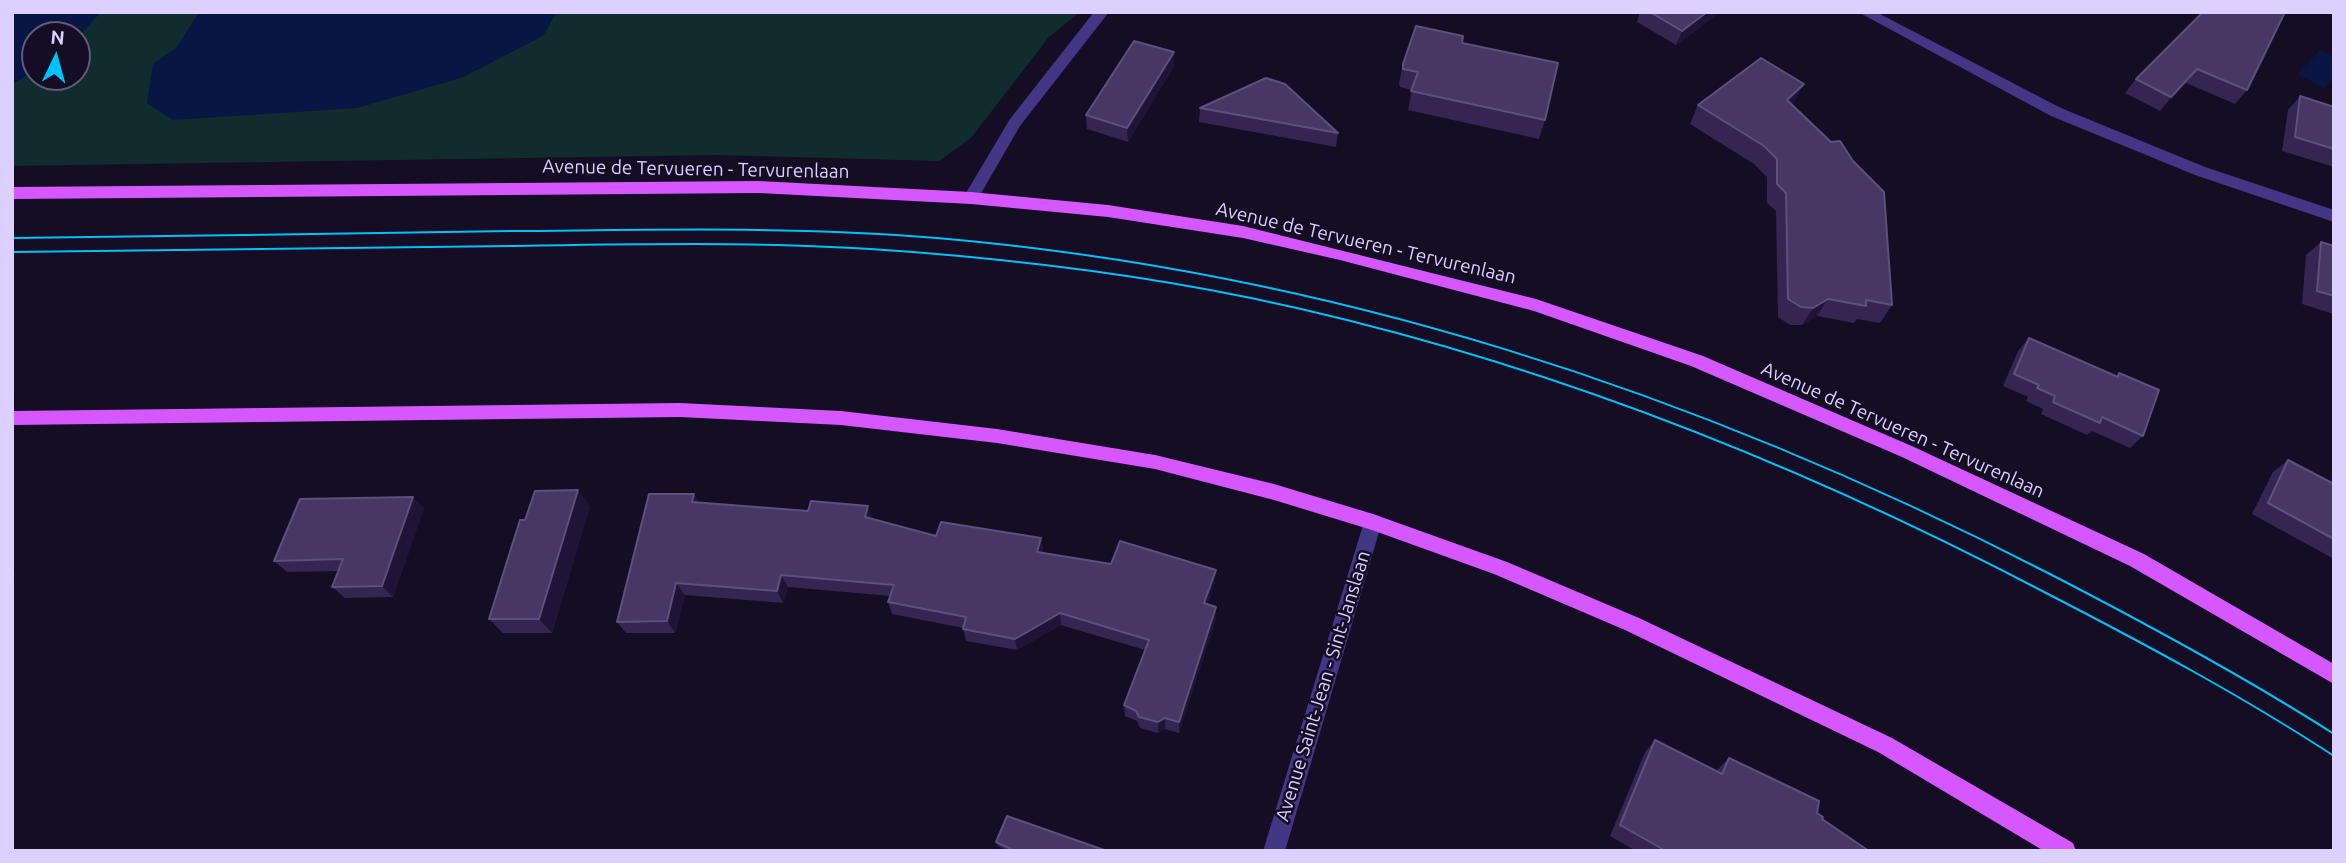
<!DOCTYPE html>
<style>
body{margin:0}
#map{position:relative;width:2346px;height:863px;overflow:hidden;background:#140d24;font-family:Ubuntu,sans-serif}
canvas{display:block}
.frame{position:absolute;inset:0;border:14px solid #dbd0ff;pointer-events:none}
.north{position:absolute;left:21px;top:21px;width:70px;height:70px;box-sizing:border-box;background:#140d24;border:2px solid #645b7c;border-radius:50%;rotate:5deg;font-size:19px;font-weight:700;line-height:28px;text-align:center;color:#dbd0ff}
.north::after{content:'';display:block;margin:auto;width:24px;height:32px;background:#00c2fb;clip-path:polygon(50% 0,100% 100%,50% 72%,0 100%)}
</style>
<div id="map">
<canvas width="2346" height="863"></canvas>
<div class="frame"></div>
<div class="north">N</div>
</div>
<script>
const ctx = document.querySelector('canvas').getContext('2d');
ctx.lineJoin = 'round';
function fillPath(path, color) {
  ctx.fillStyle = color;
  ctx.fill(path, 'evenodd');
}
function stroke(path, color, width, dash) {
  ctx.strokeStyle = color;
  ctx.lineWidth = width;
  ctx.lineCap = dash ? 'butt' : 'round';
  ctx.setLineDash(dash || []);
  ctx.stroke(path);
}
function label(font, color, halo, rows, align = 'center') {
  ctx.font = font + ' Ubuntu,sans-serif';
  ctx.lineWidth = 5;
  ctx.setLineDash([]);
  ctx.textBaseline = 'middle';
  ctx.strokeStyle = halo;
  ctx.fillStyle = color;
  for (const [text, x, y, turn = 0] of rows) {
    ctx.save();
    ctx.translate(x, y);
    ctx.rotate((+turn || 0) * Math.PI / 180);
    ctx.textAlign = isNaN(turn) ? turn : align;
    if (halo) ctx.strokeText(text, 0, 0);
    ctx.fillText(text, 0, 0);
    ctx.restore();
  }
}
fillPath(new Path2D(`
 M 12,12 L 1080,12 L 1048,38 L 971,138 L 939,161 L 717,155 L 12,166 ZM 35,35 L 77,35 L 77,77 L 35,77 Z`), '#102c2e');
fillPath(new Path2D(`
 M 12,12 L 101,12 L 77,38 L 77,35 L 35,35 L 35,71 L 12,84 Z
 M 199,12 L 557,12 L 543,36 L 461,78 L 357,108 L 173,120 L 147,103 L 153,64 L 176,48 Z
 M 2320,50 L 2334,57 L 2334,77 L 2324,88 L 2297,74 Z`), '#071643');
fillPath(new Path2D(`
 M 1094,12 L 1109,12 L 1020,126 L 976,202 L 966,202 L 963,198 L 1010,119 Z
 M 1858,12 L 1876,12 L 2061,108 L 2205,167 L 2334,210 L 2334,222 L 2195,175 L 2051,116 Z
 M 1373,514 L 1379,516 L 1382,522 L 1285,851 L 1263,851 L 1364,522 L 1367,516 Z`), '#433685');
fillPath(new Path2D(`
 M 759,181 L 971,192 L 1108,205 L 1243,226 L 1536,299 L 1703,356 L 1914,447 L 2144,554 L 2334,664 L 2334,684 L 2130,566 L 1902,457 L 1691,366 L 1534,311 L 1340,260 L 1243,238 L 1108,217 L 971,204 L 759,193 L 12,199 L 12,187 Z
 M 680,403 L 841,411 L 997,429 L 1155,455 L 1274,484 L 1373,514 L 1507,562 L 1639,618 L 1892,738 L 2073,843 L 2076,851 L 2044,851 L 1878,752 L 1625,630 L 1494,574 L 1372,530 L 1274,500 L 1155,469 L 997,443 L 841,425 L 680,417 L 12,425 L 12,411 Z`), '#d557ff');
stroke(new Path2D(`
 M 12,238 C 178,236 345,234 511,231 C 653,230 795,226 937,238 C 1332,272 1696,392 2048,573 C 2145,623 2242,675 2334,734
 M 12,252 C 178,250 345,248 511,246 C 646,244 779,241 913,252 C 1027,261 1140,275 1251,298 C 1529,356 1797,462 2048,594 C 2145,644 2242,696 2334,756`), '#00c2fb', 2);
fillPath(new Path2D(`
 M 1640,12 L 1720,12 L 1676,45 L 1637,22 Z
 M 2203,12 L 2247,90 L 2235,104 L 2186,83 L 2160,111 L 2125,93 L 2136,79 Z
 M 1462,43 L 1545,120 L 1539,139 L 1408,110 L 1412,90 L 1400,87 L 1399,83 L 1403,64 Z
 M 1174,52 L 1174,66 L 1128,142 L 1087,129 L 1086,115 Z
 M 1804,84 L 1792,105 L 1892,305 L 1880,323 L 1857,319 L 1854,323 L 1817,316 L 1802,325 L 1790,325 L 1778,317 L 1776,211 L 1767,203 L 1767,177 L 1754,164 L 1690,124 L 1698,105 Z
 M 2300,96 L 2334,107 L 2334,167 L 2282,151 L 2288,110 Z
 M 1200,108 L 1338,133 L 1336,147 L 1199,122 Z
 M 2321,242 L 2334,246 L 2334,314 L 2302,304 L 2306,255 Z
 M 2029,338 L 2116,376 L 2119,373 L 2143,436 L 2130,448 L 2092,431 L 2087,435 L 2041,414 L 2043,409 L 2026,401 L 2028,397 L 2003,386 L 2018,351 Z
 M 2288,460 L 2334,484 L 2334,559 L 2252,514 L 2273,472 Z
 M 694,494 L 699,502 L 873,519 L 936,536 L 1041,538 L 1043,550 L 1043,553 L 1215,582 L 1207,604 L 1216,607 L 1216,618 L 1179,733 L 1165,729 L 1158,733 L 1140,728 L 1137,721 L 1125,716 L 1124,705 L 1145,650 L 1061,625 L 1017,650 L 966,641 L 963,628 L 892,614 L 888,602 L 890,596 L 788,587 L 783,603 L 685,595 L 675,633 L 626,633 L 617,622 Z
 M 590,506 L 552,633 L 503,633 L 489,619 L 525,520 Z
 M 424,508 L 393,597 L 345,598 L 332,587 L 339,571 L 287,572 L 274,561 Z
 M 1655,740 L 1716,771 L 1729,758 L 1817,813 L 1822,819 L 1869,851 L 1636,851 L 1610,836 L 1645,752 Z
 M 996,842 L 1107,851 L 1008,851 L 998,846 Z`), '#342553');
fillPath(new Path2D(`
 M 1707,12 L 1720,12 L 1676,45 L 1682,31 Z
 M 1174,52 L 1174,66 L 1128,142 L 1127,128 Z
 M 2197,69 L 2186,83 L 2160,111 L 2171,97 Z
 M 1804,84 L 1794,103 L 1777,119 L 1787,100 Z
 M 1828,299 L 1817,316 L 1802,325 L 1813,308 Z
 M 578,490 L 590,506 L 552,633 L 539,619 Z
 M 694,494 L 702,507 L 692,502 Z
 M 413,497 L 424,508 L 393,597 L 382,586 Z
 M 868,506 L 873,519 L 870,530 L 865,517 Z
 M 1041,538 L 1043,550 L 1039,564 L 1037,552 Z
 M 1216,570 L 1215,582 L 1203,615 L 1204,603 Z
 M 12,572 L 15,574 L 12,605 Z
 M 781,575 L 788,587 L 783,603 L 777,591 Z
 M 676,583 L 685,595 L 675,633 L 667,621 Z
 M 1216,607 L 1216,618 L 1179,733 L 1179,722 Z
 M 1060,613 L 1061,625 L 1017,650 L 1015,639 Z
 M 1165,718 L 1165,729 L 1158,733 L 1158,722 Z`), '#1f1438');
const building = new Path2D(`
 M 1650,12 L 1707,12 L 1682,31 Z
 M 2203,12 L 2285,12 L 2247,90 L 2197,69 L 2171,97 L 2136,79 Z
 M 1416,26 L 1463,36 L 1462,43 L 1558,63 L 1545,120 L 1411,91 L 1418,72 L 1403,69 L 1403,64 Z
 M 1134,41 L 1174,52 L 1127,128 L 1086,115 Z
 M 1761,58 L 1804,84 L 1787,100 L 1831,142 L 1840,141 L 1853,161 L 1884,192 L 1892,305 L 1866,300 L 1866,306 L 1828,299 L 1813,308 L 1801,307 L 1788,299 L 1786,193 L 1777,184 L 1777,159 L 1764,146 L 1698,105 Z
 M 1266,78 L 1285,84 L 1338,133 L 1200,108 Z
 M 2300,96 L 2334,107 L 2334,149 L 2295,137 Z
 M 2321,242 L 2334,246 L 2334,296 L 2317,291 Z
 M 2029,338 L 2118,377 L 2119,373 L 2159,390 L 2143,436 L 2102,417 L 2100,423 L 2053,402 L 2055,396 L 2037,388 L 2039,385 L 2014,374 Z
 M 2288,460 L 2334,484 L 2334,539 L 2268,503 Z
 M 578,490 L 539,619 L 489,619 L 520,520 L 525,520 L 535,491 Z
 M 649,494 L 694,494 L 692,502 L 808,511 L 811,501 L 868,506 L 865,517 L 936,536 L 941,522 L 1041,538 L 1037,552 L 1111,564 L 1120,541 L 1216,570 L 1204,603 L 1216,607 L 1179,722 L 1165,718 L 1158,722 L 1139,717 L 1136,711 L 1124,705 L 1149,640 L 1060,613 L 1015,639 L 963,629 L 966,617 L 888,602 L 894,585 L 781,575 L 777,591 L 676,583 L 667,621 L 617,622 Z
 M 413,497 L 382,586 L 332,587 L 343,559 L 274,561 L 300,499 Z
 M 1655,740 L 1722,774 L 1729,758 L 1819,801 L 1817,813 L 1823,817 L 1822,819 L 1869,851 L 1666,851 L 1620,825 Z
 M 1007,816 L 1107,851 L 1015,851 L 996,842 Z`);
fillPath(building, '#463765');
stroke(building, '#5d4f7e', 2);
label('19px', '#dbd0ff', '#140d24', [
 ["Avenue de Tervueren - Tervurenlaan",696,169,1],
 ["Avenue de Tervueren - Tervurenlaan",1366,243,13],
 ["Avenue de Tervueren - Tervurenlaan",1903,430,24],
 ["Avenue Saint-Jean - Sint-Janslaan",1323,686,-73]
]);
</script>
